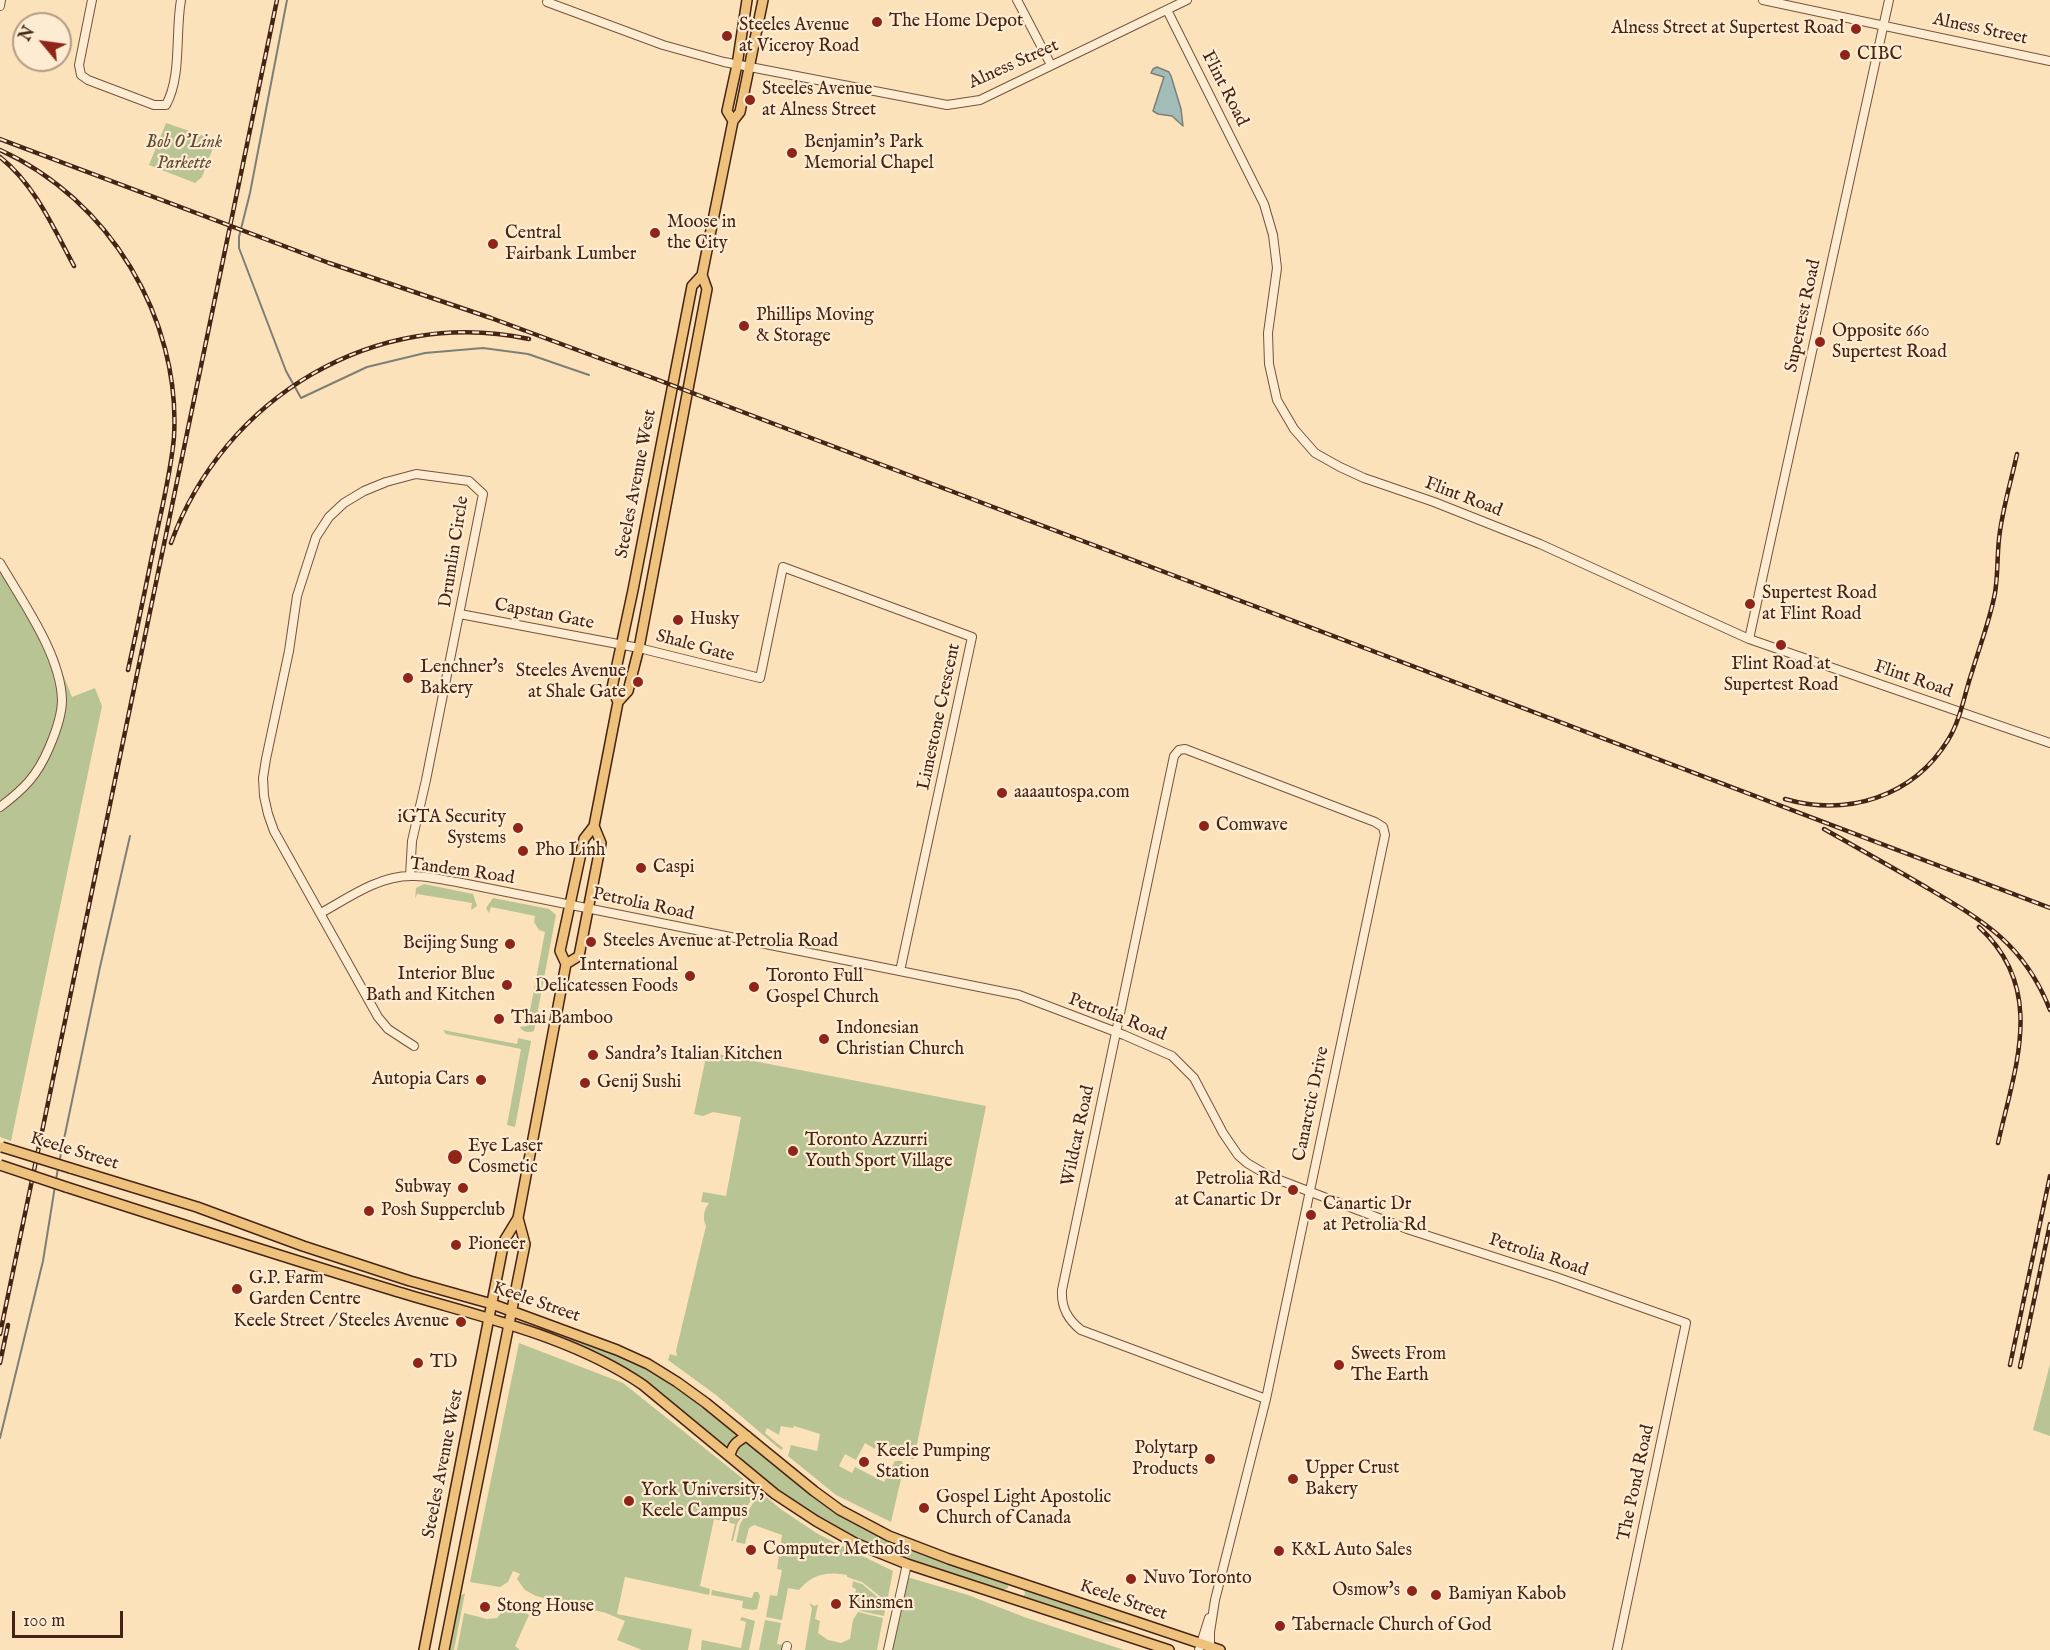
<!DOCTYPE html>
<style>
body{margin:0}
#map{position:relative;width:2050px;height:1650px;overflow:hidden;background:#fce2ba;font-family:"IM FELL English",serif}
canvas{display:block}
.north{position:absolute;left:12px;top:12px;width:60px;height:60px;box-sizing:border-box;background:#fdecd2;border:2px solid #b39c86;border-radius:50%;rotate:299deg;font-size:16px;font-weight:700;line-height:24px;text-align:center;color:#452315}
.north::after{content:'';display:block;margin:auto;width:21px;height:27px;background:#8f2418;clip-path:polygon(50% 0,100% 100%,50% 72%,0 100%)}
.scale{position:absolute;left:12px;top:1611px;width:111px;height:27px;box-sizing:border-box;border:3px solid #452315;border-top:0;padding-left:8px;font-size:18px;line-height:21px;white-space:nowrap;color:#452315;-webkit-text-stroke:4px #fdecd2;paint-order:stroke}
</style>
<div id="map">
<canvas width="2050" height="1650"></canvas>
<div class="north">N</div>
<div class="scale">100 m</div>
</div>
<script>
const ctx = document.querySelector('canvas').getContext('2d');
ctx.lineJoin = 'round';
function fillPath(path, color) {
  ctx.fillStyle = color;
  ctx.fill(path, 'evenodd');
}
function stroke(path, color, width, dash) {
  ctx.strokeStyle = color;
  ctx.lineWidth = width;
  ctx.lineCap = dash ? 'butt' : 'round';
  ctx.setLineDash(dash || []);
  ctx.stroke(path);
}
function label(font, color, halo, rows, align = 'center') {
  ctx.font = font + ' "IM FELL English",serif';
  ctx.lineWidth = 4.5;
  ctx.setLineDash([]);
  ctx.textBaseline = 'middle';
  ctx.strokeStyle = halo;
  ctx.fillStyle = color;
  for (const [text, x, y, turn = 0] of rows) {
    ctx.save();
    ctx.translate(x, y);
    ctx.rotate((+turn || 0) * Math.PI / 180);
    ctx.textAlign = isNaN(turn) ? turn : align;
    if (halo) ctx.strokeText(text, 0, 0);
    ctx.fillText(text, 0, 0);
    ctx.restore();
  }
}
fillPath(new Path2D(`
 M 166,123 L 216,140 L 202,177 L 195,183 L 149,165 Z
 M 0,556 L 53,649 L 72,697 L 95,688 L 102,706 L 11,1141 L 0,1137 Z
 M 424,884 L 473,894 L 477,906 L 471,910 L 472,903 L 417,894 L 415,899 L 416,888 Z
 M 493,898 L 549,909 L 556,915 L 534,1031 C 529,1033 522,1032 520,1027 L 527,1026 L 545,932 L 539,930 L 534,922 L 535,916 L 491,907 L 489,913 L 486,908 Z
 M 443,1030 L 517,1044 L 518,1038 L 531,1041 L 515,1127 L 507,1125 L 521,1049 L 446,1034 Z
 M 707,1052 L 986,1106 L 914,1459 L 911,1459 C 905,1446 890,1446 877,1443 L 875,1449 L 865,1443 L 856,1460 L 845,1454 L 839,1466 L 852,1473 L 855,1467 L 884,1482 L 895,1461 L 902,1461 L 904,1466 L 891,1522 L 836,1495 L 788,1456 L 791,1445 L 817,1451 L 820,1434 L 794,1426 L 793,1428 L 781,1426 L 779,1435 L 767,1428 L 765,1433 L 783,1448 L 781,1450 L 716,1395 L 668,1360 L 670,1354 L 677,1356 L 676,1351 L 706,1226 C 702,1217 704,1210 709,1203 L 701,1202 L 703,1192 L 726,1196 L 741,1117 L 713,1112 L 703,1116 L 694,1114 Z
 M 569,1338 L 622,1357 L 650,1371 L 697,1402 L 737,1435 L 726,1447 L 644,1380 L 602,1354 L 569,1340 Z
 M 519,1343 L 623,1383 L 757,1490 L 737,1524 L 733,1541 L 731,1541 L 735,1524 L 714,1519 L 700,1586 L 710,1589 L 709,1595 L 625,1577 L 617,1614 L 692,1629 L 688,1650 L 642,1650 L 617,1640 L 625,1621 L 606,1613 L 536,1596 L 525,1590 L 517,1579 L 520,1574 L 513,1571 L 508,1582 L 500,1587 L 470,1582 Z
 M 2050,1364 L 2050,1436 L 2033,1430 Z
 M 743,1444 L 749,1444 C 796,1483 845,1521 901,1546 C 935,1561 971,1571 1006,1583 L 1008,1584 L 1008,1588 L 1004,1590 L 997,1589 C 952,1574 905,1561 862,1541 C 818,1520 780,1492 743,1461 L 737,1453 L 739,1446 Z
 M 760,1492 L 782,1510 L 818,1534 L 893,1571 L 887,1602 L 862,1582 L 847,1577 L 847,1575 C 828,1571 812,1574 799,1590 L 788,1588 L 782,1620 L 766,1617 L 770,1595 L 777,1596 L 782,1570 L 777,1569 L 782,1535 L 754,1525 L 749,1528 L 745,1544 L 736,1542 L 740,1524 Z
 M 907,1577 L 968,1595 L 1024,1617 L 1124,1650 L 892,1650 Z
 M 853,1581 L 862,1584 L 886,1604 L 884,1616 L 860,1611 L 856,1607 L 857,1603 L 854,1599 L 856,1589 L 852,1587 Z
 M 1024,1589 L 1124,1623 L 1124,1624 L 1088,1619 L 1022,1597 L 1025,1594 Z
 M 712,1590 L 752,1598 L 754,1592 L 758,1592 L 760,1596 L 757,1609 L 753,1610 L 742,1608 L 743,1601 L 711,1595 Z
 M 465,1593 L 454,1650 L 449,1650 L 460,1596 Z
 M 501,1598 L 509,1600 L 529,1615 L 515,1646 L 520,1650 L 457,1650 L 464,1613 L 487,1619 L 497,1618 L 500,1614 Z
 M 809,1603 L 815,1606 L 818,1604 L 815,1619 L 820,1621 L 818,1633 L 828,1640 L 841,1643 L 850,1639 L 853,1620 L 858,1612 L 883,1618 L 877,1650 L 805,1650 L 812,1608 Z
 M 742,1617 L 755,1621 L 749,1650 L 701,1650 L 702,1640 L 741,1648 L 746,1622 L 740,1620 Z
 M 765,1620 L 781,1623 L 777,1644 L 784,1645 L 783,1650 L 759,1650 Z`), '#b9c494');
const water = new Path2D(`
 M 1157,67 L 1169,72 L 1171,76 L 1181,109 L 1183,126 L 1172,116 L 1158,114 L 1153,111 L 1164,77 L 1151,73 L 1153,69 Z`);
fillPath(water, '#a2bcb8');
stroke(water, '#7d7f77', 1.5);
stroke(new Path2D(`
 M 287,0 L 250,193 L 239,237 L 239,248 L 286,371 L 301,398 L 367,367 L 425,353 L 483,348 L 528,354 L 589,375
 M 59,1163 L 100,967 L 130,836
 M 56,1180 L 58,1168
 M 0,1438 L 43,1261 L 55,1186`), '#7d7f77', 2);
const minor = new Path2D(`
 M 92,0 L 79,65 L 81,75 L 88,80 L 154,105 L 166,105 C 182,76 175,33 181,0
 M 548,0 L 547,2 L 663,45 L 724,62 L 947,105 L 980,100 L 1187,0
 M 1017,0 L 1051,65
 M 1763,0 L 2050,61
 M 0,6 L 1,0
 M 1167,10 L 1264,204 L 1273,235 L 1277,268 L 1268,333 L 1269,364 L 1277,400 L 1294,429 L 1315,453 L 1340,467 L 1364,478 L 1434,502 L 1540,544 L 1749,639 L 2050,743
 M 0,563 C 22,601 61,655 62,700 C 62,715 55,734 49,748 C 37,776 24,789 0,807
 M 460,614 L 639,648 L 760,678 L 783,567 L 972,637 L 900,971
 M 1749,639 L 1889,0
 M 410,876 L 412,841 L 426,780 L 483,494 L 469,481 L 416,474 L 386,482 L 364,491 L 344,503 L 329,517 L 316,537 L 297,596 L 289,651 L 266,759 L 263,778 L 264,796 L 268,814 L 274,831 L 378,1017 L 388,1029 L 414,1046
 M 321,913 C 348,898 378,876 411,876 C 425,875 442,880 457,882 L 1019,995 L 1124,1035 L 1172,1056 L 1194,1078 L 1223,1133 L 1238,1155 L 1247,1163 L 1269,1176 L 1410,1230 L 1556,1277 L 1686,1323 L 1617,1650
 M 786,1650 L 787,1646
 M 888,1650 L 907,1564
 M 1199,1650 L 1209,1618
 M 1210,1650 L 1210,1632 L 1215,1600 L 1266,1399 L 1385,835 L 1383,827 L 1375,822 L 1185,749 L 1179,750 L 1174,756 L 1062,1290 C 1061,1307 1067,1319 1081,1330 L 1266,1399`);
const major = new Path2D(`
 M 733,121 L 727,111 L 737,65 L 747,0
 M 618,702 L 612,688 L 633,590 L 692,286 L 702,275
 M 566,964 L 579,956 L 601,843 L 594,826
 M 70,1168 L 197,1207 L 303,1246 L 410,1281 L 492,1304 L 617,1350 L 648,1364 L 677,1382 L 706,1403 L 814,1491 L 840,1510 L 889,1536 L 949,1559 L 1220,1650
 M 66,1187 C 175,1222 283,1257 392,1290 C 476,1316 570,1335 643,1385 L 775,1494 L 816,1521 L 855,1543 L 907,1564 L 1169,1650
 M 730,1456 C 732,1445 737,1441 747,1436
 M 424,1650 L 504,1241 L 518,1218 L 566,964 L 560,951 L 584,839 L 594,826 L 618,702 L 628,691 L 639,648 L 707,289 L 702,275 L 733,121 L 740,112 L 763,0
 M 444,1650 L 525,1244 L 518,1218`);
stroke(minor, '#73533e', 10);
stroke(major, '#452315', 12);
stroke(minor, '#fdecd2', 8);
stroke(major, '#eec17d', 9);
const rail = new Path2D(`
 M 0,139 L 329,263 L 491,318 L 653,378 L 2050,908
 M 0,150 C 109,199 181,318 174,437 C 171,471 163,503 156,536 C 147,581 138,625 128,670
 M 0,157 C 35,185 53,227 74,266
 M 171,543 C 224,397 376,306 529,339
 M 1785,799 C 1847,817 1913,797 1948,740 C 1961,719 1964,695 1972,672 C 1980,645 1990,620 1995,593 C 1998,575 1997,557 1999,539 C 2002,510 2011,482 2017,454
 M 1824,829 C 1856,847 1888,865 1919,883 C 1980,919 2023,941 2050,1010
 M 1979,927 C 2047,989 2015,1067 1998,1143
 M 0,1334 L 277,0
 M 0,1363 L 8,1325
 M 2010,1365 L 2050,1176
 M 2020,1367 L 2050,1224`);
stroke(rail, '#452315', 4.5);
stroke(rail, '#fdecd2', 2, [7]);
const majorBridge = new Path2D(`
 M 2,1147 L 70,1168
 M 0,1165 L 66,1187`);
stroke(majorBridge, '#452315', 12, []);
stroke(majorBridge, '#eec17d', 9);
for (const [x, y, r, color] of [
 [877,22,6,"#8f2418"],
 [1856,29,6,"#8f2418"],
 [727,36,6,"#8f2418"],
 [1845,55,6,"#8f2418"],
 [750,100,6,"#8f2418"],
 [792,153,6,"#8f2418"],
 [655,233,6,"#8f2418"],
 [493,244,6,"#8f2418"],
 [744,326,6,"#8f2418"],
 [1820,342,6,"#8f2418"],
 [1750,604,6,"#8f2418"],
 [678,620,6,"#8f2418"],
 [1781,645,6,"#8f2418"],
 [408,678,6,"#8f2418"],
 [638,682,6,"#8f2418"],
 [1002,793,6,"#8f2418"],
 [1204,826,6,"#8f2418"],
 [518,828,6,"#8f2418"],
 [523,851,6,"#8f2418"],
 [641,868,6,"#8f2418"],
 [591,942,6,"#8f2418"],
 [510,944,6,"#8f2418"],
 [690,976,6,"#8f2418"],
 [507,985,6,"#8f2418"],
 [754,987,6,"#8f2418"],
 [499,1019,6,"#8f2418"],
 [824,1039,6,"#8f2418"],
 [593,1055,6,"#8f2418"],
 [481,1080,6,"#8f2418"],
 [585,1083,6,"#8f2418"],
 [793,1151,6,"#8f2418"],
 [455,1157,8,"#8f2418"],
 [463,1188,6,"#8f2418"],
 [1293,1190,6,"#8f2418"],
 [369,1211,6,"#8f2418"],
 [1311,1215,6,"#8f2418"],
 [456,1245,6,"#8f2418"],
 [237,1289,6,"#8f2418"],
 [461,1322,6,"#8f2418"],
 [418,1363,6,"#8f2418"],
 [1339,1365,6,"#8f2418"],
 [1210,1459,6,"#8f2418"],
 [864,1462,6,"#8f2418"],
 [1293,1479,6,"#8f2418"],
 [629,1501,6,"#8f2418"],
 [924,1508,6,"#8f2418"],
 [751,1550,6,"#8f2418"],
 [1279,1551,6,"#8f2418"],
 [1131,1579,6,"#8f2418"],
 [1412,1591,6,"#8f2418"],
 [1436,1595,6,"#8f2418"],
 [836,1604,6,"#8f2418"],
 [485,1607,6,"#8f2418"],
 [1280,1626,6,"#8f2418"]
]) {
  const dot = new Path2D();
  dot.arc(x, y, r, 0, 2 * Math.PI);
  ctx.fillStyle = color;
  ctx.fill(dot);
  stroke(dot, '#fdecd2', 2);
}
label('18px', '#452315', '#fdecd2', [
 ["The Home Depot",889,22],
 ["Steeles Avenue",739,26],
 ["at Viceroy Road",739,47],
 ["Alness Street at Supertest Road",1844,29,"right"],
 ["CIBC",1857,55],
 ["Steeles Avenue",762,90],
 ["at Alness Street",762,111],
 ["Benjamin's Park",804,143],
 ["Memorial Chapel",804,164],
 ["Moose in",667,223],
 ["the City",667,244],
 ["Central",505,234],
 ["Fairbank Lumber",505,255],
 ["Phillips Moving",756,316],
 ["& Storage",756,337],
 ["Opposite 660",1832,332],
 ["Supertest Road",1832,353],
 ["Supertest Road",1762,594],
 ["at Flint Road",1762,615],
 ["Husky",690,620],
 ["Flint Road at",1781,665,"center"],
 ["Supertest Road",1781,686,"center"],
 ["Lenchner's",420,668],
 ["Bakery",420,689],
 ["Steeles Avenue",626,672,"right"],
 ["at Shale Gate",626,693,"right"],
 ["aaaautospa.com",1014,793],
 ["iGTA Security",506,818,"right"],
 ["Systems",506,839,"right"],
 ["Comwave",1216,826],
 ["Pho Linh",535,851],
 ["Caspi",653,868],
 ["Steeles Avenue at Petrolia Road",603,942],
 ["Beijing Sung",498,944,"right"],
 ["International",678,966,"right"],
 ["Delicatessen Foods",678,987,"right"],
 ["Interior Blue",495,975,"right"],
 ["Bath and Kitchen",495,996,"right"],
 ["Toronto Full",766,977],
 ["Gospel Church",766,998],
 ["Thai Bamboo",511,1019],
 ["Indonesian",836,1029],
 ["Christian Church",836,1050],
 ["Sandra's Italian Kitchen",605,1055],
 ["Autopia Cars",469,1080,"right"],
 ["Genij Sushi",597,1083],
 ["Toronto Azzurri",805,1141],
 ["Youth Sport Village",805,1162],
 ["Eye Laser",468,1147],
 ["Cosmetic",468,1168],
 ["Petrolia Rd",1281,1180,"right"],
 ["at Canartic Dr",1281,1201,"right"],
 ["Subway",451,1188,"right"],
 ["Canartic Dr",1323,1205],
 ["at Petrolia Rd",1323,1226],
 ["Posh Supperclub",381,1211],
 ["Pioneer",468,1245],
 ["G.P. Farm",249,1279],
 ["Garden Centre",249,1300],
 ["Keele Street / Steeles Avenue",449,1322,"right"],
 ["Sweets From",1351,1355],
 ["The Earth",1351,1376],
 ["TD",430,1363],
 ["Polytarp",1198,1449,"right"],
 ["Products",1198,1470,"right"],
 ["Keele Pumping",876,1452],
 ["Station",876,1473],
 ["Upper Crust",1305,1469],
 ["Bakery",1305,1490],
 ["York University,",641,1491],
 ["Keele Campus",641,1512],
 ["Gospel Light Apostolic",936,1498],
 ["Church of Canada",936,1519],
 ["Computer Methods",763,1550],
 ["K&L Auto Sales",1291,1551],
 ["Nuvo Toronto",1143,1579],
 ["Osmow's",1400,1591,"right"],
 ["Bamiyan Kabob",1448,1595],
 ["Kinsmen",848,1604],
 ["Stong House",497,1607],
 ["Tabernacle Church of God",1292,1626]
], 'left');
label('18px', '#452315', '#fdecd2', [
 ["Alness Street",1980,30,12],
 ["Alness Street",1014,65,-24],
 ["Flint Road",1224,89,63],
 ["Supertest Road",1804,316,-78],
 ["Steeles Avenue West",637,484,-79],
 ["Flint Road",1463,498,21],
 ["Drumlin Circle",455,552,-81],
 ["Capstan Gate",544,615,11],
 ["Shale Gate",695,647,15],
 ["Flint Road",1913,680,19],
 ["Limestone Crescent",940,717,-78],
 ["Tandem Road",462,872,8],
 ["Petrolia Road",643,905,12],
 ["Petrolia Road",1117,1018,21],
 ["Canarctic Drive",1312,1104,-78],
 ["Wildcat Road",1079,1136,-78],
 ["Keele Street",74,1152,17],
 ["Petrolia Road",1538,1256,18],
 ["Keele Street",536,1303,19],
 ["Steeles Avenue West",444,1464,-79],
 ["The Pond Road",1637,1483,-78],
 ["Keele Street",1123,1601,19]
]);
label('italic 18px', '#624b35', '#fdecd2', [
 ["Bob O'Link",184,143],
 ["Parkette",184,164]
]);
</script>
